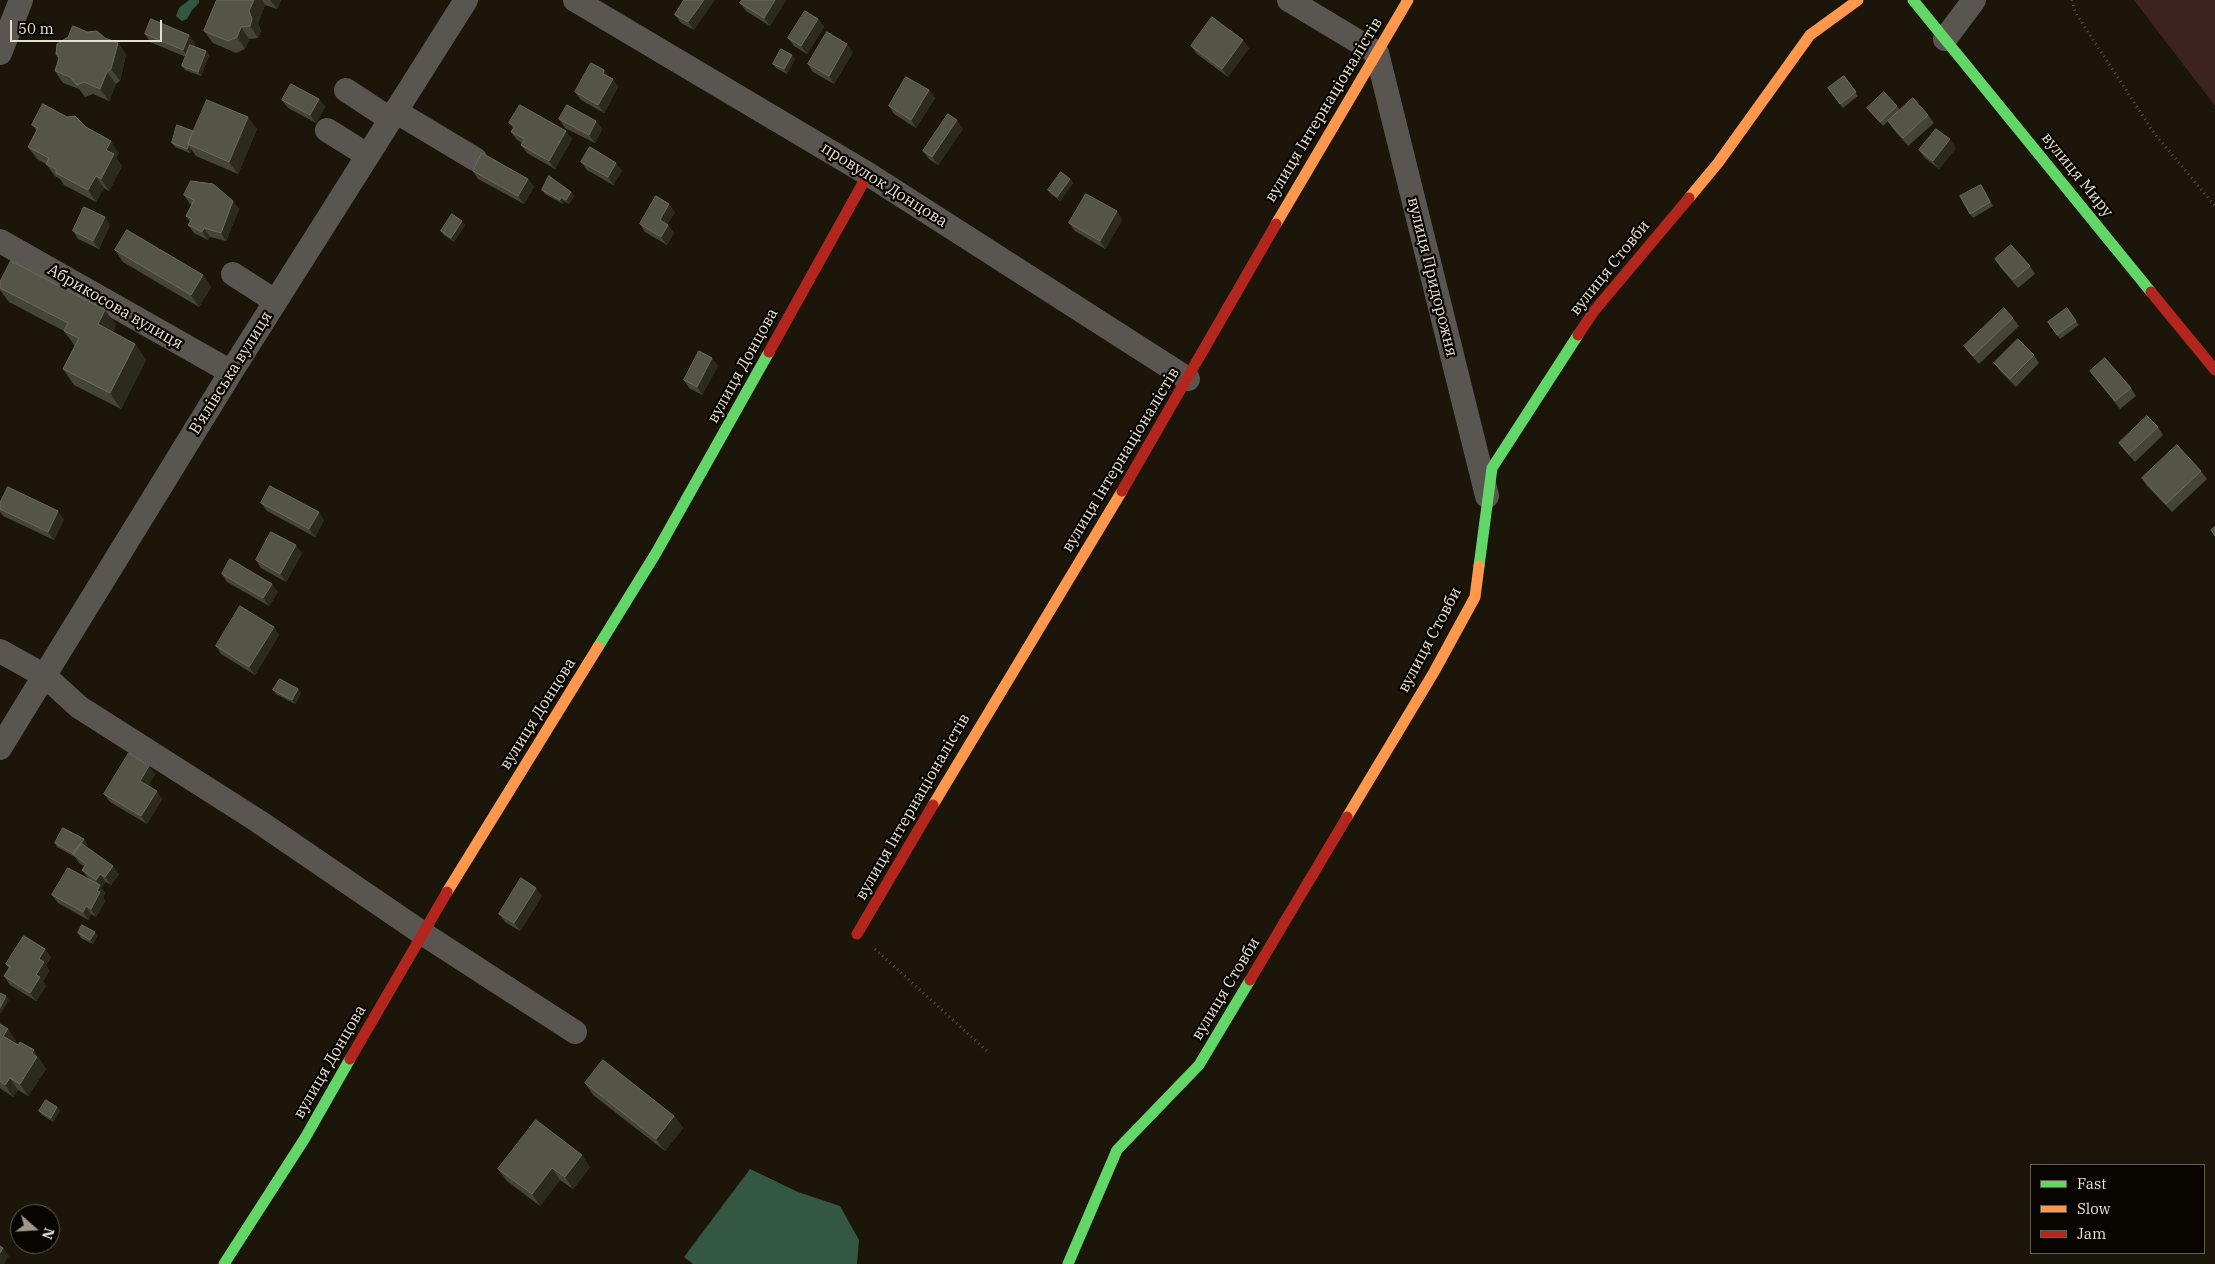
<!DOCTYPE html>
<meta charset="utf-8">
<style>
body{margin:0}
#map{position:relative;width:2215px;height:1264px;overflow:hidden;background:#1b1609;font-family:"IBM Plex Serif",serif}
canvas{display:block}
.legend{position:absolute;left:2030px;top:1164px;width:175px;height:90px;box-sizing:border-box;background:#080501;border:1px solid #605d54;margin:0;padding:6px 9px;list-style:none;font-size:15px;color:#e5e0d1}
.legend li{display:flex;align-items:center;gap:10px;height:25px}
.legend b{width:25px;border:1px solid #605d54}
.north{position:absolute;left:10px;top:1204px;width:50px;height:50px;box-sizing:border-box;background:#080501;border:1px solid #605d54;border-radius:50%;rotate:109deg;font-size:14px;font-weight:700;line-height:20px;text-align:center;color:#e5e0d1}
.north::after{content:'';display:block;margin:auto;width:18px;height:22px;background:#9e998b;clip-path:polygon(50% 0,100% 100%,50% 72%,0 100%)}
.scale{position:absolute;left:10px;top:20px;width:152px;height:22px;box-sizing:border-box;border:2px solid #e5e0d1;border-top:0;padding-left:6px;font-size:15px;line-height:18px;white-space:nowrap;color:#e5e0d1;-webkit-text-stroke:4px #080501;paint-order:stroke}
</style>
<div id="map">
<canvas width="2215" height="1264"></canvas>
<ul class="legend">
<li><b style="height:6px;background:#63d668"></b>Fast</li>
<li><b style="height:6px;background:#ff974d"></b>Slow</li>
<li><b style="height:6px;background:#b3261e"></b>Jam</li>
</ul>
<div class="north">N</div>
<div class="scale">50 m</div>
</div>
<script>
const ctx = document.querySelector('canvas').getContext('2d');
ctx.lineJoin = 'round';
function fillPath(path, color) {
  ctx.fillStyle = color;
  ctx.fill(path, 'evenodd');
}
function stroke(path, color, width, dash) {
  ctx.strokeStyle = color;
  ctx.lineWidth = width;
  ctx.lineCap = dash ? 'butt' : 'round';
  ctx.setLineDash(dash || []);
  ctx.stroke(path);
}
function label(font, color, halo, rows, align = 'center') {
  ctx.font = font + ' "IBM Plex Serif",serif';
  ctx.lineWidth = 4.5;
  ctx.setLineDash([]);
  ctx.textBaseline = 'middle';
  ctx.strokeStyle = halo;
  ctx.fillStyle = color;
  for (const [text, x, y, turn = 0] of rows) {
    ctx.save();
    ctx.translate(x, y);
    ctx.rotate((+turn || 0) * Math.PI / 180);
    ctx.textAlign = isNaN(turn) ? turn : align;
    if (halo) ctx.strokeText(text, 0, 0);
    ctx.fillText(text, 0, 0);
    ctx.restore();
  }
}
fillPath(new Path2D(`
 M 2134,0 L 2215,0 L 2215,106 Z`), '#3d2320');
fillPath(new Path2D(`
 M 189,0 L 199,0 L 199,3 L 192,10 L 187,19 L 182,21 L 176,16 L 179,8 Z
 M 750,1169 L 798,1192 L 840,1206 L 859,1240 L 857,1264 L 693,1264 L 684,1257 Z`), '#345741');
stroke(new Path2D(`
 M 2072,0 L 2075,12 L 2154,133 L 2215,206
 M 875,949 L 988,1052`), '#56524c', 3, [1, 4]);
stroke(new Path2D(`
 M 575,0 L 868,174 L 1188,379
 M 1289,0 L 1377,53 L 1487,496
 M 1945,39 L 1974,0
 M 0,53 L 21,0
 M 346,90 L 390,119
 M 395,111 L 475,159
 M 327,130 L 367,155
 M 0,241 L 231,372
 M 233,274 L 275,301
 M 0,651 L 45,676 L 79,707 L 258,821 L 422,933 L 575,1032
 M 0,748 L 231,372 L 466,0`), '#595550', 24);
stroke(new Path2D(`
 M 1913,0 L 2151,292
 M 1479,566 L 1492,468 L 1578,335
 M 598,647 L 656,553 L 769,352
 M 224,1264 L 305,1138 L 350,1059
 M 1068,1264 L 1117,1150 L 1199,1065 L 1250,980`), '#63d668', 11);
stroke(new Path2D(`
 M 1689,198 L 1718,163 L 1810,35 L 1858,0
 M 1276,224 L 1408,0
 M 933,805 L 1122,491
 M 1347,817 L 1434,672 L 1475,597 L 1479,566
 M 447,892 L 598,647`), '#ff974d', 11);
stroke(new Path2D(`
 M 2151,292 L 2215,370
 M 1578,335 L 1594,311 L 1689,198
 M 769,352 L 868,174
 M 1122,491 L 1276,224
 M 857,934 L 933,805
 M 1250,980 L 1347,817
 M 350,1059 L 447,892`), '#b3261e', 11);
fillPath(new Path2D(`
 M 217,0 L 281,0 L 277,9 L 265,5 L 258,23 L 261,31 L 258,38 L 249,39 L 245,49 L 236,53 L 213,43 L 204,31 Z
 M 684,0 L 694,30 L 681,23 L 675,15 Z
 M 786,0 L 770,26 L 746,11 L 740,3 Z
 M 818,19 L 824,27 L 807,54 L 794,46 L 788,38 Z
 M 145,34 L 195,43 L 194,46 L 206,51 L 209,55 L 201,76 L 185,70 L 182,66 L 186,57 L 150,42 Z
 M 105,38 L 118,43 L 126,55 L 120,81 L 116,84 L 109,101 L 93,94 L 85,97 L 79,89 L 63,83 L 55,71 L 59,58 L 56,54 Z
 M 1191,46 L 1249,48 L 1228,77 L 1197,54 Z
 M 853,52 L 834,84 L 813,72 L 808,64 Z
 M 795,59 L 787,74 L 776,68 L 773,64 Z
 M 604,70 L 609,77 L 613,79 L 618,87 L 604,113 L 581,100 L 575,92 Z
 M 1844,76 L 1858,96 L 1843,108 L 1828,88 Z
 M 929,90 L 935,98 L 916,128 L 894,114 L 889,106 Z
 M 319,99 L 325,107 L 316,123 L 288,108 L 282,100 Z
 M 1897,106 L 1900,110 L 1928,115 L 1934,123 L 1908,146 L 1893,129 L 1888,121 L 1883,126 L 1867,108 Z
 M 559,119 L 596,121 L 602,129 L 595,143 L 565,128 Z
 M 509,123 L 572,139 L 555,169 L 527,153 L 521,145 L 522,143 L 517,140 L 511,132 L 513,128 Z
 M 32,125 L 86,127 L 119,153 L 116,158 L 122,166 L 109,191 L 104,188 L 96,202 L 64,185 L 60,179 L 55,176 L 46,164 L 37,159 L 28,147 L 37,131 Z
 M 257,129 L 238,174 L 196,156 L 191,149 L 190,153 L 175,147 L 172,143 L 193,131 Z
 M 963,129 L 938,165 L 929,159 L 923,151 Z
 M 1956,148 L 1939,169 L 1925,158 L 1919,150 Z
 M 581,162 L 622,171 L 613,185 L 587,170 Z
 M 473,171 L 528,179 L 534,187 L 524,204 L 478,179 Z
 M 1070,179 L 1073,183 L 1060,201 L 1051,194 L 1048,190 Z
 M 1984,189 L 1993,206 L 1973,218 L 1970,214 Z
 M 542,190 L 571,192 L 574,196 L 569,204 L 564,201 L 563,204 L 545,194 Z
 M 184,195 L 233,201 L 239,209 L 226,241 L 210,237 L 208,240 L 194,233 L 188,225 L 190,222 L 186,216 L 192,205 L 190,204 Z
 M 1117,211 L 1122,220 L 1105,249 L 1075,231 L 1069,223 Z
 M 675,212 L 667,224 L 674,233 L 667,245 L 645,232 L 640,224 Z
 M 110,225 L 99,249 L 78,239 L 73,231 Z
 M 465,225 L 454,242 L 444,235 L 441,231 Z
 M 115,250 L 203,275 L 211,287 L 199,307 L 123,262 Z
 M 1995,259 L 2030,266 L 2035,274 L 2018,288 L 2000,267 Z
 M 0,282 L 105,310 L 116,325 L 113,332 L 135,344 L 146,360 L 121,409 L 74,385 L 63,369 L 75,346 L 64,331 L 9,302 L 0,290 Z
 M 2067,308 L 2079,325 L 2060,339 L 2048,322 Z
 M 2013,318 L 2019,326 L 1979,364 L 1970,354 L 1964,346 Z
 M 2034,355 L 2039,363 L 2016,387 L 2000,371 L 1994,363 Z
 M 718,366 L 702,395 L 689,388 L 684,380 Z
 M 2090,371 L 2131,388 L 2136,396 L 2120,409 Z
 M 2158,427 L 2163,435 L 2135,462 L 2125,451 L 2119,443 Z
 M 2201,471 L 2207,479 L 2172,512 L 2147,486 L 2142,478 Z
 M 0,503 L 64,519 L 54,540 L 3,516 L 0,512 Z
 M 261,503 L 324,520 L 315,537 L 267,511 Z
 M 302,553 L 286,582 L 261,568 L 256,560 Z
 M 222,574 L 278,592 L 269,606 L 227,582 Z
 M 279,635 L 255,675 L 221,654 L 216,646 Z
 M 273,690 L 301,693 L 295,704 L 276,694 Z
 M 149,766 L 155,774 L 148,786 L 162,799 L 147,824 L 110,802 L 104,794 Z
 M 84,839 L 87,844 L 85,846 L 119,874 L 111,885 L 106,882 L 101,888 L 105,893 L 103,897 L 105,901 L 96,917 L 91,914 L 88,920 L 58,903 L 52,895 L 88,878 L 82,870 L 85,867 L 79,863 L 75,857 L 57,847 L 55,843 Z
 M 542,896 L 520,931 L 505,922 L 499,914 Z
 M 78,933 L 97,936 L 93,944 L 81,938 Z
 M 45,949 L 51,957 L 46,965 L 49,971 L 43,981 L 46,986 L 36,1001 L 10,985 L 4,976 L 9,969 L 6,964 Z
 M 0,1024 L 8,1029 L 16,1041 L 15,1043 L 42,1062 L 42,1063 L 46,1069 L 28,1096 L 18,1090 L 13,1097 L 0,1088 Z
 M 585,1083 L 674,1116 L 683,1128 L 665,1151 L 593,1095 Z
 M 57,1107 L 60,1111 L 53,1122 L 42,1115 L 39,1111 Z
 M 590,1167 L 573,1189 L 560,1180 L 540,1206 L 507,1181 L 498,1169 Z`), '#444437');
fillPath(new Path2D(`
 M 254,0 L 262,0 L 265,5 L 258,23 L 261,31 L 258,38 L 250,26 L 249,11 Z
 M 270,0 L 281,0 L 277,9 Z
 M 704,0 L 715,0 L 694,30 L 688,22 Z
 M 775,0 L 786,0 L 770,26 L 764,18 Z
 M 818,19 L 824,27 L 807,54 L 801,46 Z
 M 241,27 L 249,39 L 245,49 L 237,37 Z
 M 189,35 L 195,43 L 189,58 L 183,50 Z
 M 1243,40 L 1249,48 L 1228,77 L 1222,69 Z
 M 118,43 L 126,55 L 120,81 L 111,69 Z
 M 847,44 L 853,52 L 834,84 L 829,76 Z
 M 206,51 L 209,55 L 201,76 L 198,72 Z
 M 792,55 L 795,59 L 787,74 L 784,69 Z
 M 604,70 L 610,78 L 603,74 Z
 M 107,72 L 116,84 L 109,101 L 100,89 Z
 M 613,79 L 618,87 L 604,113 L 598,105 Z
 M 929,90 L 935,98 L 916,128 L 911,120 Z
 M 319,99 L 325,107 L 316,123 L 310,115 Z
 M 248,117 L 257,129 L 238,174 L 229,162 Z
 M 957,120 L 963,129 L 938,165 L 932,157 Z
 M 596,121 L 602,129 L 595,143 L 589,135 Z
 M 566,131 L 572,139 L 555,169 L 549,161 Z
 M 1950,139 L 1956,148 L 1939,169 L 1933,161 Z
 M 111,141 L 119,153 L 116,158 L 122,166 L 109,191 L 101,179 L 106,150 Z
 M 188,144 L 191,149 L 190,153 L 187,149 Z
 M 616,163 L 622,171 L 613,185 L 608,177 Z
 M 96,176 L 104,188 L 96,202 L 88,190 Z
 M 528,179 L 534,187 L 524,204 L 518,196 Z
 M 1070,179 L 1073,183 L 1060,201 L 1057,197 Z
 M 571,192 L 574,196 L 569,204 L 566,200 Z
 M 561,197 L 564,201 L 563,204 L 560,200 Z
 M 233,201 L 239,209 L 226,241 L 221,233 Z
 M 669,204 L 675,212 L 665,228 L 660,220 Z
 M 1117,211 L 1122,220 L 1105,249 L 1100,241 Z
 M 105,217 L 110,225 L 99,249 L 93,241 Z
 M 462,221 L 465,225 L 454,242 L 451,238 Z
 M 668,225 L 674,233 L 667,245 L 661,237 Z
 M 204,228 L 210,237 L 208,240 L 202,232 Z
 M 203,275 L 211,287 L 199,307 L 191,295 Z
 M 105,310 L 116,325 L 109,340 L 98,324 Z
 M 135,344 L 146,360 L 121,409 L 110,393 Z
 M 712,358 L 718,366 L 702,395 L 697,387 Z
 M 58,511 L 64,519 L 54,540 L 48,532 Z
 M 319,512 L 324,520 L 315,537 L 309,529 Z
 M 296,545 L 302,553 L 286,582 L 280,574 Z
 M 272,584 L 278,592 L 269,606 L 263,598 Z
 M 274,627 L 279,635 L 255,675 L 249,667 Z
 M 298,689 L 301,693 L 295,704 L 292,700 Z
 M 149,766 L 155,774 L 146,789 L 140,781 Z
 M 157,791 L 162,799 L 147,824 L 141,816 Z
 M 84,839 L 87,844 L 78,859 L 75,855 Z
 M 113,866 L 119,874 L 111,885 L 105,877 Z
 M 100,874 L 106,882 L 101,888 L 105,893 L 103,897 L 105,901 L 96,917 L 91,909 L 97,891 L 99,886 L 96,880 Z
 M 536,888 L 542,896 L 520,931 L 514,923 Z
 M 86,906 L 91,914 L 88,920 L 83,912 Z
 M 95,932 L 97,936 L 93,944 L 90,940 Z
 M 45,949 L 51,957 L 46,965 L 49,971 L 43,981 L 46,986 L 36,1001 L 30,993 L 39,959 Z
 M 6,996 L 9,1000 L 1,1014 L 0,1012 L 0,1008 Z
 M 8,1029 L 16,1041 L 12,1048 L 3,1036 Z
 M 34,1050 L 46,1069 L 28,1096 L 20,1084 Z
 M 10,1078 L 18,1090 L 13,1097 L 5,1085 Z
 M 57,1107 L 60,1111 L 53,1122 L 51,1118 Z
 M 674,1116 L 683,1128 L 665,1151 L 656,1139 Z
 M 582,1155 L 590,1167 L 573,1189 L 565,1177 Z
 M 552,1168 L 560,1180 L 540,1206 L 532,1194 Z
 M 3,1248 L 9,1256 L 4,1264 L 0,1264 L 0,1253 Z`), '#2c2a1d');
const building = new Path2D(`
 M 217,0 L 254,0 L 249,11 L 252,19 L 250,26 L 241,27 L 237,37 L 228,41 L 204,31 Z
 M 684,0 L 704,0 L 688,22 L 675,15 Z
 M 742,0 L 775,0 L 764,18 L 740,3 Z
 M 805,11 L 818,19 L 801,46 L 788,38 Z
 M 1212,17 L 1243,40 L 1222,69 L 1191,46 Z
 M 151,19 L 189,35 L 183,50 L 145,34 Z
 M 73,26 L 87,32 L 97,31 L 105,38 L 118,43 L 111,69 L 107,72 L 100,89 L 84,82 L 77,85 L 70,77 L 55,71 L 59,58 L 56,54 L 57,44 L 68,37 Z
 M 827,32 L 847,44 L 829,76 L 808,64 Z
 M 190,45 L 206,51 L 198,72 L 182,66 Z
 M 781,49 L 792,55 L 784,69 L 773,64 Z
 M 591,63 L 604,70 L 603,74 L 613,79 L 598,105 L 575,92 Z
 M 1844,76 L 1856,92 L 1840,104 L 1828,88 Z
 M 906,77 L 929,90 L 911,120 L 889,106 Z
 M 291,84 L 319,99 L 310,115 L 282,100 Z
 M 1884,92 L 1897,106 L 1880,122 L 1867,108 Z
 M 1913,98 L 1928,115 L 1903,138 L 1888,121 Z
 M 207,100 L 248,117 L 229,162 L 188,144 Z
 M 43,104 L 67,117 L 75,116 L 86,127 L 111,141 L 106,150 L 114,154 L 101,179 L 96,176 L 88,190 L 56,173 L 56,169 L 46,164 L 49,158 L 28,147 L 38,128 L 32,125 Z
 M 520,105 L 566,131 L 549,161 L 521,145 L 525,139 L 511,132 L 515,126 L 509,123 Z
 M 567,105 L 596,121 L 589,135 L 559,119 Z
 M 948,114 L 957,120 L 932,157 L 923,151 Z
 M 177,125 L 193,131 L 188,144 L 189,144 L 187,149 L 172,143 Z
 M 1936,129 L 1950,139 L 1933,161 L 1919,150 Z
 M 590,147 L 616,163 L 608,177 L 581,162 Z
 M 482,153 L 528,179 L 518,196 L 473,171 Z
 M 1061,172 L 1070,179 L 1057,197 L 1048,190 Z
 M 549,176 L 571,192 L 566,200 L 561,197 L 560,200 L 542,190 Z
 M 191,181 L 213,184 L 233,201 L 221,233 L 204,228 L 202,232 L 188,225 L 192,219 L 186,216 L 194,200 L 184,195 Z
 M 1981,185 L 1990,202 L 1970,214 L 1960,196 Z
 M 1086,194 L 1117,211 L 1100,241 L 1069,223 Z
 M 656,196 L 669,204 L 660,220 L 668,225 L 661,237 L 640,224 Z
 M 84,207 L 105,217 L 93,241 L 73,231 Z
 M 452,214 L 462,221 L 451,238 L 441,231 Z
 M 127,230 L 203,275 L 191,295 L 115,250 Z
 M 2011,245 L 2030,266 L 2013,280 L 1995,259 Z
 M 11,261 L 105,310 L 98,324 L 135,344 L 110,393 L 63,369 L 79,338 L 64,331 L 68,323 L 0,288 L 0,282 Z
 M 2004,308 L 2013,318 L 1973,356 L 1964,346 Z
 M 2067,308 L 2076,321 L 2057,335 L 2048,322 Z
 M 2018,339 L 2034,355 L 2010,379 L 1994,363 Z
 M 699,351 L 712,358 L 697,387 L 684,380 Z
 M 2105,358 L 2131,388 L 2115,401 L 2090,371 Z
 M 2147,416 L 2158,427 L 2129,454 L 2119,443 Z
 M 2177,445 L 2201,471 L 2166,504 L 2142,478 Z
 M 270,486 L 319,512 L 309,529 L 261,503 Z
 M 8,487 L 58,511 L 48,532 L 0,509 L 0,503 Z
 M 2215,527 L 2215,536 L 2211,530 Z
 M 271,532 L 296,545 L 280,574 L 256,560 Z
 M 230,559 L 272,584 L 263,598 L 222,574 Z
 M 240,606 L 274,627 L 249,667 L 216,646 Z
 M 280,679 L 298,689 L 292,700 L 273,690 Z
 M 129,753 L 149,766 L 140,781 L 157,791 L 141,816 L 104,794 Z
 M 63,828 L 84,839 L 74,854 L 55,843 Z
 M 81,843 L 113,866 L 105,877 L 100,874 L 96,880 L 82,870 L 86,864 L 73,854 Z
 M 68,868 L 100,885 L 97,891 L 100,892 L 91,909 L 86,906 L 83,912 L 52,895 Z
 M 521,878 L 536,888 L 514,923 L 499,914 Z
 M 82,925 L 95,932 L 90,940 L 78,933 Z
 M 24,936 L 45,949 L 39,959 L 44,962 L 36,975 L 40,977 L 30,993 L 4,976 L 10,967 L 6,964 Z
 M 0,993 L 6,996 L 0,1008 Z
 M 0,1024 L 8,1029 L 3,1036 L 18,1045 L 20,1042 L 34,1050 L 32,1053 L 37,1057 L 20,1084 L 10,1078 L 5,1085 L 0,1081 Z
 M 603,1060 L 674,1116 L 656,1139 L 585,1083 Z
 M 46,1100 L 57,1107 L 51,1118 L 39,1111 Z
 M 536,1120 L 582,1155 L 565,1177 L 552,1168 L 532,1194 L 498,1169 Z
 M 0,1246 L 3,1248 L 0,1253 Z`);
fillPath(building, '#555547');
stroke(building, '#6c6a5d', 1);
label('16px', '#e5e0d1', '#080501', [
 ["вулиця Інтернаціоналістів",1324,110,-59],
 ["вулиця Миру",2077,175,51],
 ["провулок Донцова",884,185,32],
 ["вулиця Стовби",1610,268,-51],
 ["вулиця Придорожня",1432,277,76],
 ["Абрикосова вулиця",115,307,30],
 ["вулиця Донцова",743,366,-61],
 ["В’ялівська вулиця",231,373,-58],
 ["вулиця Інтернаціоналістів",1121,460,-59],
 ["вулиця Стовби",1430,640,-62],
 ["вулиця Донцова",538,714,-58],
 ["вулиця Інтернаціоналістів",913,807,-60],
 ["вулиця Стовби",1226,989,-59],
 ["вулиця Донцова",330,1062,-60]
]);
</script>
